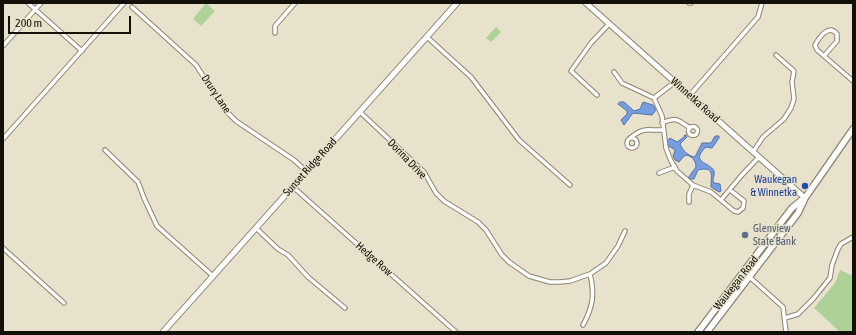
<!DOCTYPE html>
<style>
body{margin:0}
#map{position:relative;width:856px;height:335px;overflow:hidden;background:#e8e1cb;font-family:"Asap Condensed",sans-serif}
canvas{display:block}
.frame{position:absolute;inset:0;border:4px solid #131009;pointer-events:none}
.scale{position:absolute;left:8px;top:16px;width:123px;height:18px;box-sizing:border-box;border:2px solid #131009;border-top:0;padding-left:5px;font-size:12px;line-height:14px;white-space:nowrap;color:#131009;-webkit-text-stroke:3px #e8e1cb;paint-order:stroke}
</style>
<div id="map">
<canvas width="856" height="335"></canvas>
<div class="frame"></div>
<div class="scale">200 m</div>
</div>
<script>
const ctx = document.querySelector('canvas').getContext('2d');
ctx.lineJoin = 'round';
function fillPath(path, color) {
  ctx.fillStyle = color;
  ctx.fill(path, 'evenodd');
}
function stroke(path, color, width, dash) {
  ctx.strokeStyle = color;
  ctx.lineWidth = width;
  ctx.lineCap = dash ? 'butt' : 'round';
  ctx.setLineDash(dash || []);
  ctx.stroke(path);
}
function label(font, color, halo, rows, align = 'center') {
  ctx.font = font + ' "Asap Condensed",sans-serif';
  ctx.lineWidth = 3;
  ctx.setLineDash([]);
  ctx.textBaseline = 'middle';
  ctx.strokeStyle = halo;
  ctx.fillStyle = color;
  for (const [text, x, y, turn = 0] of rows) {
    ctx.save();
    ctx.translate(x, y);
    ctx.rotate((+turn || 0) * Math.PI / 180);
    ctx.textAlign = isNaN(turn) ? turn : align;
    if (halo) ctx.strokeText(text, 0, 0);
    ctx.fillText(text, 0, 0);
    ctx.restore();
  }
}
fillPath(new Path2D(`
 M 206,3 L 215,11 L 201,26 L 193,19 Z
 M 496,27 L 501,32 L 491,42 L 486,38 Z
 M 840,270 L 853,276 L 853,332 L 840,332 L 814,308 L 835,283 Z`), '#aed198');
const water = new Path2D(`
 M 620,102 L 624,102 L 634,111 L 640,109 L 643,102 L 653,105 L 656,110 L 652,115 L 633,113 L 624,125 L 621,120 L 627,114 L 627,111 L 618,104 Z
 M 685,135 L 686,135 L 687,137 L 680,144 C 683,151 688,156 695,157 L 702,143 L 711,143 L 715,136 L 719,136 L 719,138 L 712,148 L 706,147 C 689,163 710,162 714,171 C 715,174 713,178 713,181 L 714,183 L 720,184 L 721,191 L 719,192 L 711,187 C 711,176 715,166 698,170 L 694,179 L 690,179 L 688,178 L 696,167 C 696,161 692,156 686,155 L 683,157 L 679,162 L 675,160 L 673,156 L 675,151 L 674,149 L 668,146 L 667,141 L 670,138 L 677,142 L 684,137 Z`);
fillPath(water, '#749de2');
stroke(water, '#5773a1', 1);
const street = new Path2D(`
 M 28,3 L 82,51
 M 689,3 L 691,3
 M 132,7 L 196,65 L 225,110 L 236,121 L 294,160 L 306,171
 M 275,33 L 275,26 L 295,3
 M 427,37 L 471,77 L 519,140 L 570,185
 M 3,46 L 41,3
 M 824,56 L 837,41 L 837,34 C 829,24 820,36 815,45 L 817,50 L 853,81
 M 614,72 L 622,83 L 654,98 L 662,116 L 666,148 L 671,161 L 677,171 L 693,185 L 711,192 L 734,211 L 738,212 L 743,208 L 744,201 L 730,190
 M 597,95 L 571,71 L 591,43 L 609,24
 M 690,95 L 758,17 L 762,3
 M 654,98 L 675,82
 M 360,112 L 424,172 L 436,193 L 444,201 L 478,222 L 486,230 L 502,255 L 509,262 L 529,276 L 550,282 L 560,282 L 570,281 L 590,274 L 606,263 L 618,246 L 625,231
 M 662,123 C 677,117 677,119 690,128
 M688.5 131a4.5 4.5 0 1 1 9 0a4.5 4.5 0 1 1-9 0Z
 M627 143a5 5 0 1 1 10 0a5 5 0 1 1-10 0Z
 M 630,138 C 645,126 647,131 663,130
 M 3,139 L 124,3
 M 105,150 L 138,182 L 144,198 L 157,226 L 213,276
 M 753,152 L 763,137 L 784,119 L 791,108 L 794,99 L 792,82 L 794,71 L 776,55
 M 659,173 L 675,167
 M 293,187 L 456,332
 M 721,200 L 741,176 L 759,157
 M 689,202 L 689,194 L 693,185
 M 256,228 L 278,249 L 288,255 L 308,277 L 345,308
 M 3,248 L 64,303
 M 744,272 L 783,307 L 786,332
 M 785,318 L 798,314 L 813,299 L 830,278 L 832,265 L 838,249 L 841,244 L 853,237
 M 583,325 C 593,307 595,294 590,274`);
const secondary = new Path2D(`
 M 586,3 L 805,198
 M 163,332 L 457,3`);
const primary = new Path2D(`
 M 698,332 L 792,208 L 803,199
 M 707,332 L 798,213 L 805,198 L 853,129`);
stroke(street, '#89846f', 5.5);
stroke(secondary, '#89846f', 7);
stroke(primary, '#89846f', 8);
stroke(street, '#fff', 3.5);
stroke(secondary, '#fff', 5);
stroke(primary, '#fff', 5.5);
for (const [x, y, r, color] of [
 [805,186,4,"#1a4fb4"],
 [745,235,4,"#5c6f8a"]
]) {
  const dot = new Path2D();
  dot.arc(x, y, r, 0, 2 * Math.PI);
  ctx.fillStyle = color;
  ctx.fill(dot);
  stroke(dot, '#e8e1cb', 1.5);
}
label('11px', '#131009', '#e8e1cb', [
 ["Drury Lane",216,94,56],
 ["Winnetka Road",695,100,42],
 ["Dorina Drive",407,159,46],
 ["Sunset Ridge Road",310,167,-48],
 ["Hedge Row",374,259,42],
 ["Waukegan Road",736,283,-52]
]);
label('11px', '#164399', '#e8e1cb', [
 ["Waukegan",797,180],
 ["& Winnetka",797,193]
], 'right');
label('11px', '#4e5e75', '#e8e1cb', [
 ["Glenview",753,229],
 ["State Bank",753,242]
], 'left');
</script>
